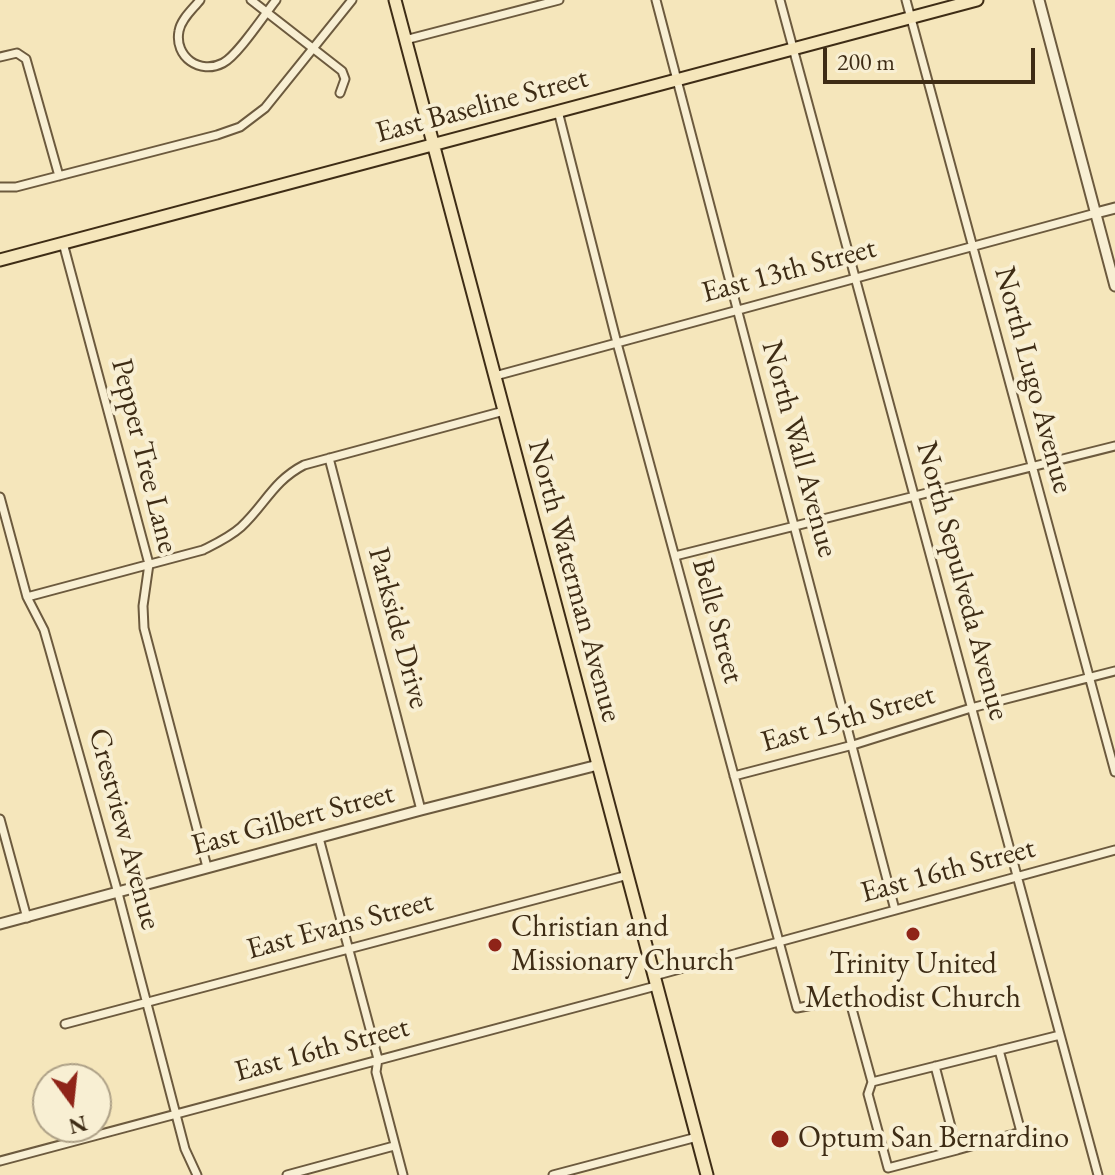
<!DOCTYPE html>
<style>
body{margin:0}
#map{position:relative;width:1115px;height:1175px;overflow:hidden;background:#f5e6bb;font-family:"EB Garamond",serif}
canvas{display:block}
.north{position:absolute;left:32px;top:1063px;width:80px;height:80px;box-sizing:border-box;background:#f8efd3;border:2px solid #aea187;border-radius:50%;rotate:165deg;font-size:22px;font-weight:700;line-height:32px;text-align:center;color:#3e2c15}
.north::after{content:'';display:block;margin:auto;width:28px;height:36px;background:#8f2418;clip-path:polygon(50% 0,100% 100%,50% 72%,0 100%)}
.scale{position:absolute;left:823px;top:48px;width:212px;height:36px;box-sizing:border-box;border:4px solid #3e2c15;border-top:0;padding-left:10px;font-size:24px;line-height:28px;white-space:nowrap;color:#3e2c15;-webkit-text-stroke:6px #f8efd3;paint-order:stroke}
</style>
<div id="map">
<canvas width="1115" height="1175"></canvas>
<div class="north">N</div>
<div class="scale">200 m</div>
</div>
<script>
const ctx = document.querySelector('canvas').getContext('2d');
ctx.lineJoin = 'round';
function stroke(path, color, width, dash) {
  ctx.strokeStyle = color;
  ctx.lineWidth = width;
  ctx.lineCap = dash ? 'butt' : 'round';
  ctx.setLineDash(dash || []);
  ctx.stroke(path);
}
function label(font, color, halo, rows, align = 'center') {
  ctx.font = font + ' "EB Garamond",serif';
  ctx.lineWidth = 8;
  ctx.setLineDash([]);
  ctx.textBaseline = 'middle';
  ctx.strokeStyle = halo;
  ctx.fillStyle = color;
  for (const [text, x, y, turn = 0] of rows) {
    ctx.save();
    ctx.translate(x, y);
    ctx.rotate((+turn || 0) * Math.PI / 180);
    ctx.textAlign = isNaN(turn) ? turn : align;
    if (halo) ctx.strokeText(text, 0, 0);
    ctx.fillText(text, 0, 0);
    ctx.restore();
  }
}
const minor = new Path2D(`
 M 200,0 C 193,9 181,19 179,31 C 174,57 200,75 223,63 C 238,55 264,15 276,0
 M 251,0 L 342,71 L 345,79 L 340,93
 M 656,0 L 895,910
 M 780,0 L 1098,1175
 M 906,0 L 1115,772
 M 405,40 L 559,0
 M 0,57 L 17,53 L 26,59 L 59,176
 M 558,111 L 617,343 L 797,1008 L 849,998 L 872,1082
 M 0,187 L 16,187 L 217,135 L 240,127 L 265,108 L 352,0
 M 63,243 L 149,564 L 143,606 L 144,628 L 207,867
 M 495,376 L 1096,213
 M 329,458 L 421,810
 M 0,497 L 27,597 L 44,630 L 50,651 L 118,893 L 185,1149 L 197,1175
 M 675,556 L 1115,446
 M 27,597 L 203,550 C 217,543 230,537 241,527 C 265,505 273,481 304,465 L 504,411
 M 734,776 L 853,745 L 971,708 L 1115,671
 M 0,819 L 27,918
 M 319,838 L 378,1059 L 376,1072 L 403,1175
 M 654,976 L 1115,850
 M 65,1024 L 628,875
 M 935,1066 L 957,1150 L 1021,1132 L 999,1050
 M 872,1082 L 1060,1035
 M 872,1082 L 868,1094 L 888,1168 L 957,1150
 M 0,1161 L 656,986
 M 287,1175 L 394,1146
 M 553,1175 L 697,1137`);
const tertiary = new Path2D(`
 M 1039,0 L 1115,286
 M 1096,213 L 1115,208
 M 0,924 L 421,810 L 598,765`);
const primary = new Path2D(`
 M 395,0 L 707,1175
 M 0,260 L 977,0`);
stroke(minor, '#6c5a3e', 11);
stroke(tertiary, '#6c5a3e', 13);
stroke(primary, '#3e2c15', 15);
stroke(minor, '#f8efd3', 7);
stroke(tertiary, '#f8efd3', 9);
stroke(primary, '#f5e6bb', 11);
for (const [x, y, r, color] of [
 [913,934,8,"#8f2418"],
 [495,945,8,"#8f2418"],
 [780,1139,10,"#8f2418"]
]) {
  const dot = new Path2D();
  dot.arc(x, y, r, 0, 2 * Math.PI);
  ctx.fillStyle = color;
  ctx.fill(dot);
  stroke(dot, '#f8efd3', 3);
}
label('30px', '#3e2c15', '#f8efd3', [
 ["East Baseline Street",482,106,-15],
 ["East 13th Street",789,271,-15],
 ["North Lugo Avenue",1033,380,75],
 ["North Wall Avenue",799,449,75],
 ["Pepper Tree Lane",144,456,76],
 ["North Waterman Avenue",574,581,75],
 ["North Sepulveda Avenue",962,581,75],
 ["Belle Street",717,621,75],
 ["Parkside Drive",398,628,75],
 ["East 15th Street",848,719,-16],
 ["East Gilbert Street",293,820,-15],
 ["Crestview Avenue",124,829,75],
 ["East 16th Street",948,871,-15],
 ["East Evans Street",340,926,-15],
 ["East 16th Street",322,1050,-15]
]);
label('30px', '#3e2c15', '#f8efd3', [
 ["Christian and",511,928],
 ["Missionary Church",511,962],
 ["Trinity United",913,965,"center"],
 ["Methodist Church",913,999,"center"],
 ["Optum San Bernardino",798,1139]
], 'left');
</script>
